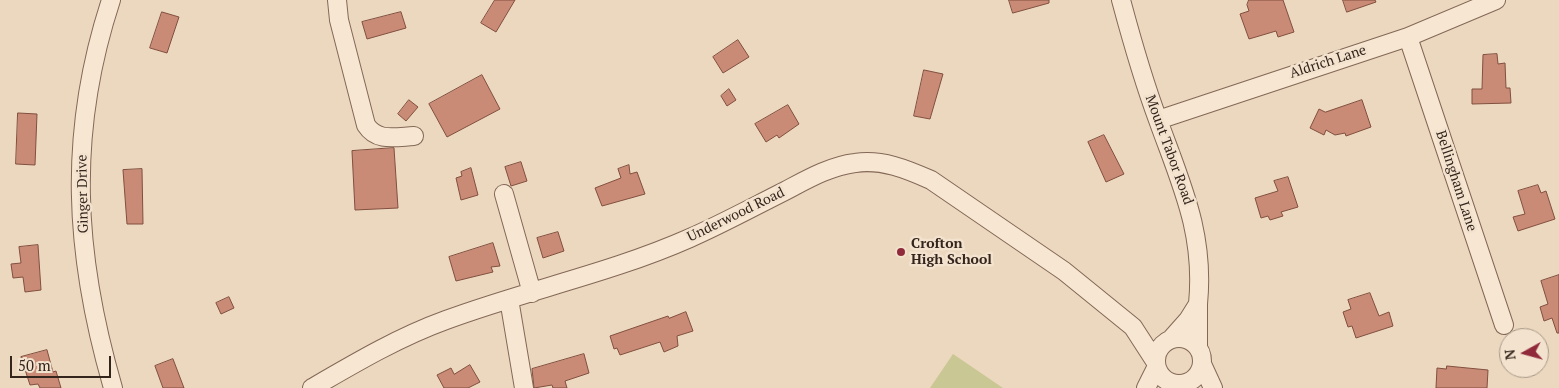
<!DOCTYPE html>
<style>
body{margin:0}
#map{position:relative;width:1559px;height:388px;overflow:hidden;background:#ecd7bf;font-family:"PT Serif",serif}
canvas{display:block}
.north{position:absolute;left:1499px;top:328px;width:50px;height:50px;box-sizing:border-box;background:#f3e3ce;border:1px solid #a69787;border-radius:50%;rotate:263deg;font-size:14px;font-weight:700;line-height:20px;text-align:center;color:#33241c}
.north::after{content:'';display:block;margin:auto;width:18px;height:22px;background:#902a3b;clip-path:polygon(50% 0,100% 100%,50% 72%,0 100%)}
.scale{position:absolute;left:10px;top:356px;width:101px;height:22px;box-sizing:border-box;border:2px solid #33241c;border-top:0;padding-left:6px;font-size:15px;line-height:18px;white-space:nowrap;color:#33241c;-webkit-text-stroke:4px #f3e3ce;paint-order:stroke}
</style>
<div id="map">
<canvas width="1559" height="388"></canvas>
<div class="north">N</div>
<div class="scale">50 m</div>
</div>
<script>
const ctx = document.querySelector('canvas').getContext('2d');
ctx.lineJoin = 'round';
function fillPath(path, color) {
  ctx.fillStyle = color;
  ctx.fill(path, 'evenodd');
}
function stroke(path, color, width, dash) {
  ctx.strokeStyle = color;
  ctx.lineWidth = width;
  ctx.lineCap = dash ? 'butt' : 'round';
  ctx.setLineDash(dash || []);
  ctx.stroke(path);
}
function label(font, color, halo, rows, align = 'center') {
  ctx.font = font + ' "PT Serif",serif';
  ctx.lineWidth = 5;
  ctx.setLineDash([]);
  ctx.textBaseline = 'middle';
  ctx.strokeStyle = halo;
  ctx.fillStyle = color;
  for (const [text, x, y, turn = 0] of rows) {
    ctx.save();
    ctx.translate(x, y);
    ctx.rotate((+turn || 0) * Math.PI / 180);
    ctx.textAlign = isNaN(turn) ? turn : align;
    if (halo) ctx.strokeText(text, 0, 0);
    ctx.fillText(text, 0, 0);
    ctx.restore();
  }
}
fillPath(new Path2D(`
 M 953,354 L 1003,388 L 930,388 Z`), '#c9c793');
const building = new Path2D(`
 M 495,0 L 515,0 L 496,32 L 481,23 Z
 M 1009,0 L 1049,0 L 1049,3 L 1013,13 Z
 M 1249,0 L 1283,0 L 1294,32 L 1278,37 L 1276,31 L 1249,39 L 1240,14 L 1249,11 L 1247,5 Z
 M 1343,0 L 1375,0 L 1376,2 L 1347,12 Z
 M 162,12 L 179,17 L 167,53 L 150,48 Z
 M 401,12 L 406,28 L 367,39 L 362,22 Z
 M 738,40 L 749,57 L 723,73 L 713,57 Z
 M 1497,54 L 1498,64 L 1505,63 L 1506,88 L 1510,88 L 1511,103 L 1472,104 L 1472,89 L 1482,89 L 1483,55 Z
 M 924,70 L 943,74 L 930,119 L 914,116 Z
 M 482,75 L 500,109 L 447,137 L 429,104 Z
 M 729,89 L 736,100 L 727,106 L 721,96 Z
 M 409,100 L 418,107 L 406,121 L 398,114 Z
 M 1362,100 L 1371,127 L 1346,136 L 1345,133 L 1335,135 L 1326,130 L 1324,135 L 1310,128 L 1319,109 L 1325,112 Z
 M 788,105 L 799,124 L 779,138 L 777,135 L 766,142 L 755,124 Z
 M 18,113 L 37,114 L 35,165 L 16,164 Z
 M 1104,135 L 1124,174 L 1106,182 L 1088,142 Z
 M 394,148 L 398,208 L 355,210 L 352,151 Z
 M 521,162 L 527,181 L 511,186 L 505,167 Z
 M 629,165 L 630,174 L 637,172 L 645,194 L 602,206 L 595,188 L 621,178 L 618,169 Z
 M 471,168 L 478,195 L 461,200 L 456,178 L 462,176 L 461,172 Z
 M 142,169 L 143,224 L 127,224 L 123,170 Z
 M 1288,177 L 1298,207 L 1281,212 L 1283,216 L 1270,220 L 1268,216 L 1261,218 L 1255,198 L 1278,191 L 1274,181 Z
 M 1538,185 L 1541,193 L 1546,191 L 1555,219 L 1518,231 L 1513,217 L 1525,214 L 1518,191 Z
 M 558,232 L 564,251 L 543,258 L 537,238 Z
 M 493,243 L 500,266 L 491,267 L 493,272 L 456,281 L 449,257 Z
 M 38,245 L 41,290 L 25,292 L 23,277 L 13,278 L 11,264 L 21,263 L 19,247 Z
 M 1559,275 L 1559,333 L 1557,333 L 1552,318 L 1544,321 L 1540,307 L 1548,304 L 1541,281 Z
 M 1370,293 L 1379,316 L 1389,312 L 1393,326 L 1356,338 L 1352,326 L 1348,327 L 1343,312 L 1351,309 L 1348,300 Z
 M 229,297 L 234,308 L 221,314 L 216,303 Z
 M 686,312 L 693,331 L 677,336 L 678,346 L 664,352 L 660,342 L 620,355 L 617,348 L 614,349 L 610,336 L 668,316 L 669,318 Z
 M 47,350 L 53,372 L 56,371 L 61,388 L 40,388 L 38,384 L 30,385 L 21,357 Z
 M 584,354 L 589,373 L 565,381 L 567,388 L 553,388 L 552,385 L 534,388 L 532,369 Z
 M 173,359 L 184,388 L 163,388 L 155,366 Z
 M 470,365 L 480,382 L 468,388 L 444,388 L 437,375 L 451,368 L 454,374 Z
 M 1447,366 L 1488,370 L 1487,388 L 1436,388 L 1437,368 L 1446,369 Z`);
fillPath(building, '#c98b75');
stroke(building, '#814f3f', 1);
const minor = new Path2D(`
 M 111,0 C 67,134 74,254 113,388
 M 337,0 L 339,20 L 366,125 C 377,142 395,137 414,136
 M 1121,0 C 1132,41 1143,80 1158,120 C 1181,184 1205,233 1198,304
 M 1408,37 L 1504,325
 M 1158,120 L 1408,37 L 1496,0
 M 504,194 L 532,293
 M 509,299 L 524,388
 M1156 361a23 23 0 1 1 46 0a23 23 0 1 1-46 0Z
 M 1172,338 L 1188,320 L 1198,304 L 1198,348
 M 1202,364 L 1213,388
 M 312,388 C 355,363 399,337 446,320 C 527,290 611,273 690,238 C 722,224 753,207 785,191 C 806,180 830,166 855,163 C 882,159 906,169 931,180 L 1064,271 L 1133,327 L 1155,361
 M 1146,388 L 1156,368`);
stroke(minor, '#836858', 20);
stroke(minor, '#f7e6d1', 18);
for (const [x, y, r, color] of [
 [901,252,5,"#902a3b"]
]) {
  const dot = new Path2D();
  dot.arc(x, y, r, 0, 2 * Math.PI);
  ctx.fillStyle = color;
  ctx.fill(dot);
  stroke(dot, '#f3e3ce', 2);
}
label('14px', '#33241c', '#f3e3ce', [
 ["Aldrich Lane",1328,62,-18],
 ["Mount Tabor Road",1169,150,70],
 ["Bellingham Lane",1456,181,72],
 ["Ginger Drive",83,194,-91],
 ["Underwood Road",736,215,-26]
]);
label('bold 14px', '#33241c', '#f3e3ce', [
 ["Crofton",911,244],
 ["High School",911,260]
], 'left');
</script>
